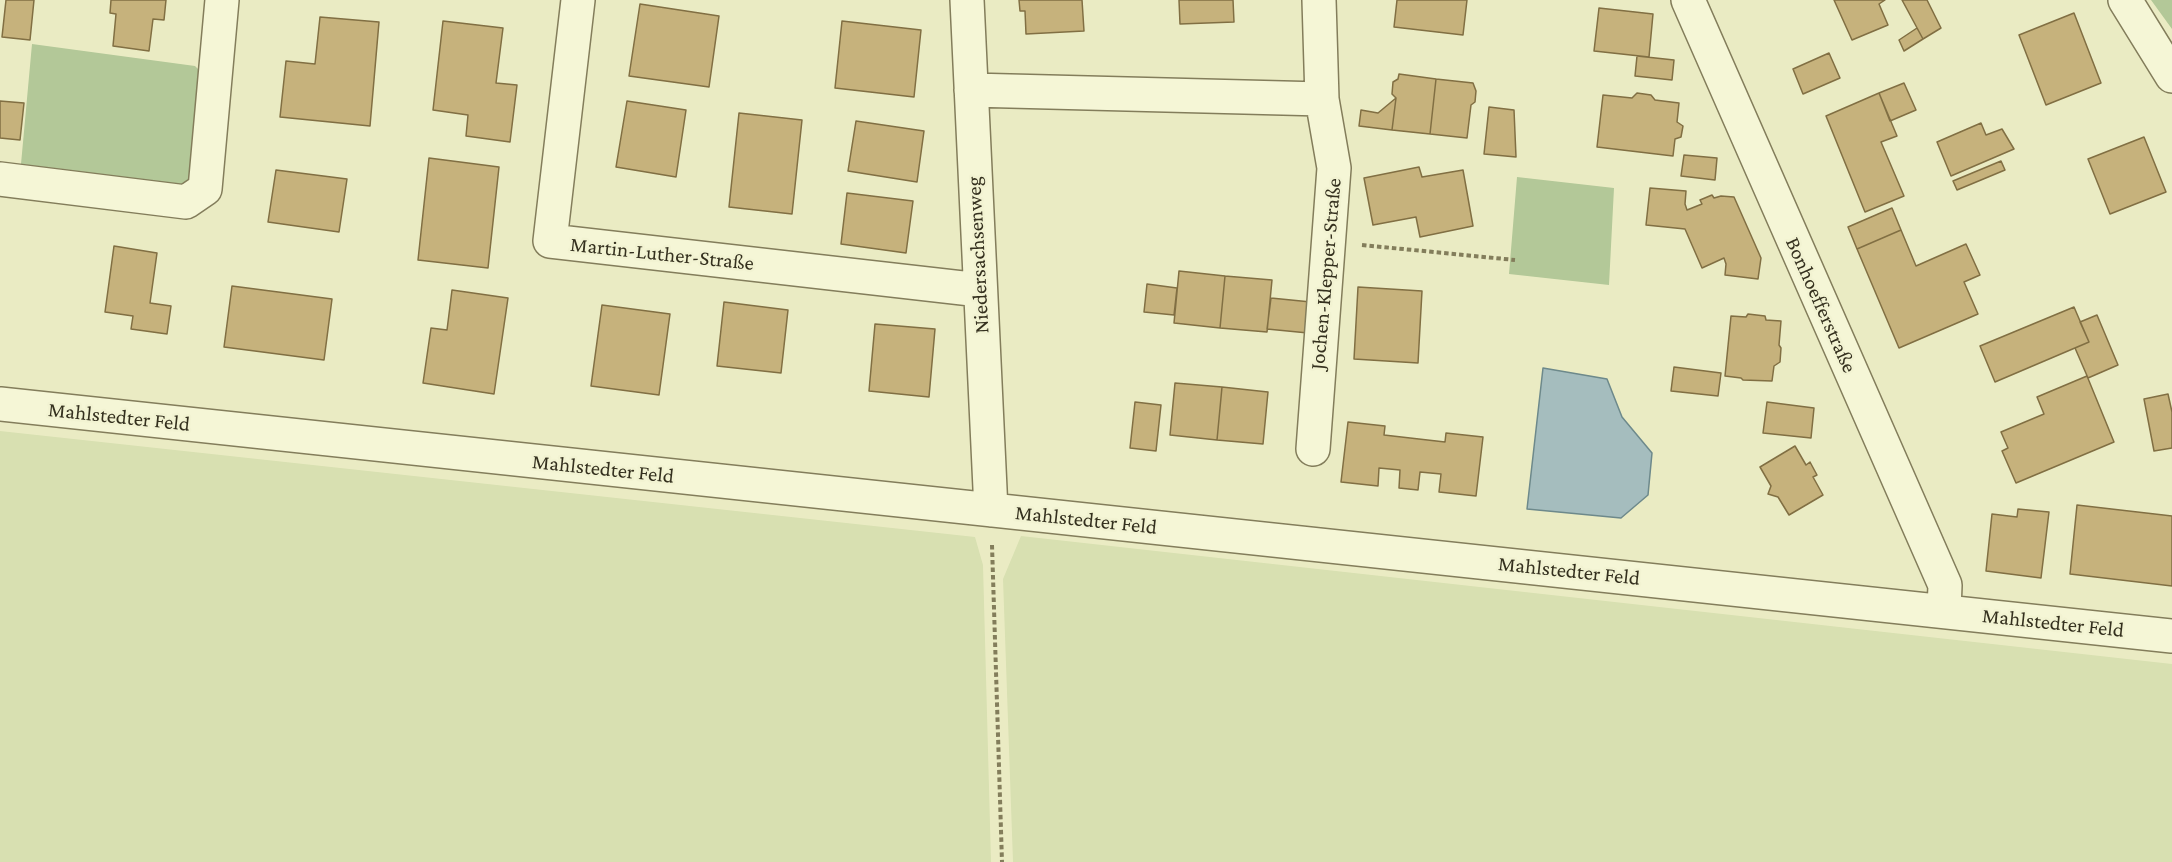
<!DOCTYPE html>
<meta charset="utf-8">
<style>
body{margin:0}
canvas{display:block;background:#eaebc3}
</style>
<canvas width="2172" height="862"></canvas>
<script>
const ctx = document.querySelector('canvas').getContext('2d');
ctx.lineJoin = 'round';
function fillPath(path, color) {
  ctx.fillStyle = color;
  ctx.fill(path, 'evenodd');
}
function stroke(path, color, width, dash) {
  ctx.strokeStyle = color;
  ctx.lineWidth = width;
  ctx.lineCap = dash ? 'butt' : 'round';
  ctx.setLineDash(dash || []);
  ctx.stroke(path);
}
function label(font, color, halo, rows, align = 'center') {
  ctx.font = font + ' "Crimson Pro",serif';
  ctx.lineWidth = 5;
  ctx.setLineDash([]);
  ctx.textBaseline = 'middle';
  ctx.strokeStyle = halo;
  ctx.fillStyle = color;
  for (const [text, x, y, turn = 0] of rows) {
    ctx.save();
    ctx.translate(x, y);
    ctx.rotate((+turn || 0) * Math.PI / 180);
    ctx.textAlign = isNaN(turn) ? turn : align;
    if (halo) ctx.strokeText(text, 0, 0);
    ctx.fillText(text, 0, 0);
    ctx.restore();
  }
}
fillPath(new Path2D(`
 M 0,431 L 975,537 L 983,565 L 991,862 L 0,862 Z
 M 1021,536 L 2172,664 L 2172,862 L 1013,862 L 1003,579 Z`), '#d8e0b1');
fillPath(new Path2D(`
 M 2151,0 L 2172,0 L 2172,29 Z
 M 32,44 L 195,66 L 203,74 L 193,182 L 185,187 L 21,164 Z
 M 1517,177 L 1614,188 L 1609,285 L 1509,274 Z`), '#b3c898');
const water = new Path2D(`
 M 1543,368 L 1607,379 L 1622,417 L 1652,453 L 1648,495 L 1621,518 L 1527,509 Z`);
fillPath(water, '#a5bdbe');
stroke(water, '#6d898b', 1.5);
const building = new Path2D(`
 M 6,0 L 34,0 L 30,40 L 2,37 Z
 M 111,0 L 166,0 L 164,20 L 153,19 L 149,51 L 113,46 L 116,14 L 110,13 Z
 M 1019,0 L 1082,0 L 1084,31 L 1026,34 L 1025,11 L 1020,11 Z
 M 1179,0 L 1233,0 L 1234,22 L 1180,24 Z
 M 1397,0 L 1467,0 L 1463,35 L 1394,27 Z
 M 1834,0 L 1885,0 L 1879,4 L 1888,25 L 1852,40 Z
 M 1902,0 L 1927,0 L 1941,28 L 1923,39 Z
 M 640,4 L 719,16 L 709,87 L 629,76 Z
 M 1599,8 L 1653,14 L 1649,57 L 1594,51 Z
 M 2074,13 L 2101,83 L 2046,105 L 2019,35 Z
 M 320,17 L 379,22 L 370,126 L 280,117 L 286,61 L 315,64 Z
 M 443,21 L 503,28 L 496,83 L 517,85 L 510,142 L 466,136 L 468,115 L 433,110 Z
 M 842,21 L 921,30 L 914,97 L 835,88 Z
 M 1917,28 L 1923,39 L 1904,51 L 1899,40 Z
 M 1829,53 L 1840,78 L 1803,94 L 1793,69 Z
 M 1637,56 L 1674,60 L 1672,80 L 1635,76 Z
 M 1399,74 L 1436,79 L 1430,134 L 1392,130 L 1396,98 L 1392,94 L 1393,82 L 1398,79 Z
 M 1436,79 L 1473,83 L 1476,91 L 1475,102 L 1471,105 L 1467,138 L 1430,134 Z
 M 1904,83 L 1916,110 L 1890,121 L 1879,93 Z
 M 1637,93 L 1651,95 L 1655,100 L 1679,103 L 1677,122 L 1683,126 L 1681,137 L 1675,139 L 1673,156 L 1597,147 L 1603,95 L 1632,98 Z
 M 1879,93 L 1897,136 L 1881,142 L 1904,196 L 1865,212 L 1826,116 Z
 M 1396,98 L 1392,130 L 1359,126 L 1361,110 L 1378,113 Z
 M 0,101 L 24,103 L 20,140 L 0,138 Z
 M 627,101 L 686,110 L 676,177 L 616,167 Z
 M 1489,107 L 1514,110 L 1516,157 L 1484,154 Z
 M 739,113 L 802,120 L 792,214 L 729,207 Z
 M 856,121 L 924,131 L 917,182 L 848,171 Z
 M 1981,123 L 1986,135 L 2002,129 L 2014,149 L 1951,176 L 1937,142 Z
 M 2144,137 L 2166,192 L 2110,214 L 2088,159 Z
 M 1684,155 L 1717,158 L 1715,180 L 1681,176 Z
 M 429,158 L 499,167 L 488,268 L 418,260 Z
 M 2001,161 L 2005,170 L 1957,190 L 1953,181 Z
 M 1419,167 L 1422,177 L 1463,170 L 1473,226 L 1420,237 L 1416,217 L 1373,225 L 1364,178 Z
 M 276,170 L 347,179 L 339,232 L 268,222 Z
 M 1650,188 L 1686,191 L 1685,204 L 1687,210 L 1702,204 L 1700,200 L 1712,195 L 1714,198 L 1721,196 L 1734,197 L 1761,258 L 1758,279 L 1725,275 L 1726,264 L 1724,258 L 1702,268 L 1685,229 L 1646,225 Z
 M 847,193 L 913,201 L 906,253 L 841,244 Z
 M 1892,208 L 1901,230 L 1857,249 L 1848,227 Z
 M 1901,230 L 1916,266 L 1966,244 L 1980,275 L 1964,282 L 1978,314 L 1899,348 L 1857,249 Z
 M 114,246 L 157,253 L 150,303 L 171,306 L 167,334 L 131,329 L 133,316 L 105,312 Z
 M 1179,271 L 1225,276 L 1220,328 L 1174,323 Z
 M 1225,276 L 1272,280 L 1267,332 L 1220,328 Z
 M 1147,284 L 1177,288 L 1174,315 L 1144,312 Z
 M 232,286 L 332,299 L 324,360 L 224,347 Z
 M 1358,287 L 1422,291 L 1418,363 L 1354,359 Z
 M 452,290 L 508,298 L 494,394 L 423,383 L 431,328 L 447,330 Z
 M 1271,298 L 1311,302 L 1308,333 L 1267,329 Z
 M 724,302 L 788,310 L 781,373 L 717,366 Z
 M 602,305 L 670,314 L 659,395 L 591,386 Z
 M 2074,307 L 2089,342 L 1995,382 L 1980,346 Z
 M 1748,314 L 1765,316 L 1766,320 L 1781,321 L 1779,345 L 1781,348 L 1780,362 L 1774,366 L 1772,381 L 1743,380 L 1741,378 L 1725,376 L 1731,316 L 1746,317 Z
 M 2097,315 L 2118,365 L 2088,378 L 2075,348 L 2089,342 L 2080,322 Z
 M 875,324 L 935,329 L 929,397 L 869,391 Z
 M 1674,367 L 1721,373 L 1718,396 L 1671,391 Z
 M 2087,376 L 2114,442 L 2016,483 L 2002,451 L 2008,448 L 2001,432 L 2044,414 L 2037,397 Z
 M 1175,383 L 1222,387 L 1217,440 L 1170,435 Z
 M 1222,387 L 1268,392 L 1263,444 L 1217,440 Z
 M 2168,394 L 2172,412 L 2172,448 L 2154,451 L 2144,399 Z
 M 1135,402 L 1161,405 L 1156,451 L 1130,448 Z
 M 1767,402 L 1814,408 L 1811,438 L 1763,433 Z
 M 1348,422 L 1385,426 L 1384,435 L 1445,442 L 1446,433 L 1483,437 L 1476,496 L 1439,492 L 1441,474 L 1420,472 L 1418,490 L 1399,488 L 1400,470 L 1379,468 L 1378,486 L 1341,482 Z
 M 1795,446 L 1806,465 L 1810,462 L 1817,475 L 1813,477 L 1823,495 L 1789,515 L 1778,497 L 1768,494 L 1771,486 L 1760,467 Z
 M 2077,505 L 2172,516 L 2172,586 L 2070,574 Z
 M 2018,509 L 2049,512 L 2041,578 L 1986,571 L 1992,514 L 2017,517 Z`);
fillPath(building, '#c6b27c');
stroke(building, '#816f43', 1.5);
const minor = new Path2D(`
 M 578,0 L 550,241 L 980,290
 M 967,0 L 991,510
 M 1688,0 L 1945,585 L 1944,611
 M 2125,0 L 2172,76
 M 971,90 L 1322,99 L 1319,0
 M 0,179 L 186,202 L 205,189 L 222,0
 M 0,404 L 2172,636
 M 1313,449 L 1334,168 L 1322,99`);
stroke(minor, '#837d5b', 36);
stroke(new Path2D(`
 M 1362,245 L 1515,260
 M 992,545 L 1002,862`), '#837d5b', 4, [4.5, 3]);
stroke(minor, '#f5f6d6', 33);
label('21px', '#34301e', '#f2f3d2', [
 ["Martin-Luther-Straße",662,254,6],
 ["Niedersachsenweg",978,255,-93],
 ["Jochen-Klepper-Straße",1326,274,-85],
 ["Bonhoefferstraße",1821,305,66],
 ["Mahlstedter Feld",119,417,6],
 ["Mahlstedter Feld",603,469,6],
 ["Mahlstedter Feld",1086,520,6],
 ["Mahlstedter Feld",1569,571,6],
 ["Mahlstedter Feld",2053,623,6]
]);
</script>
